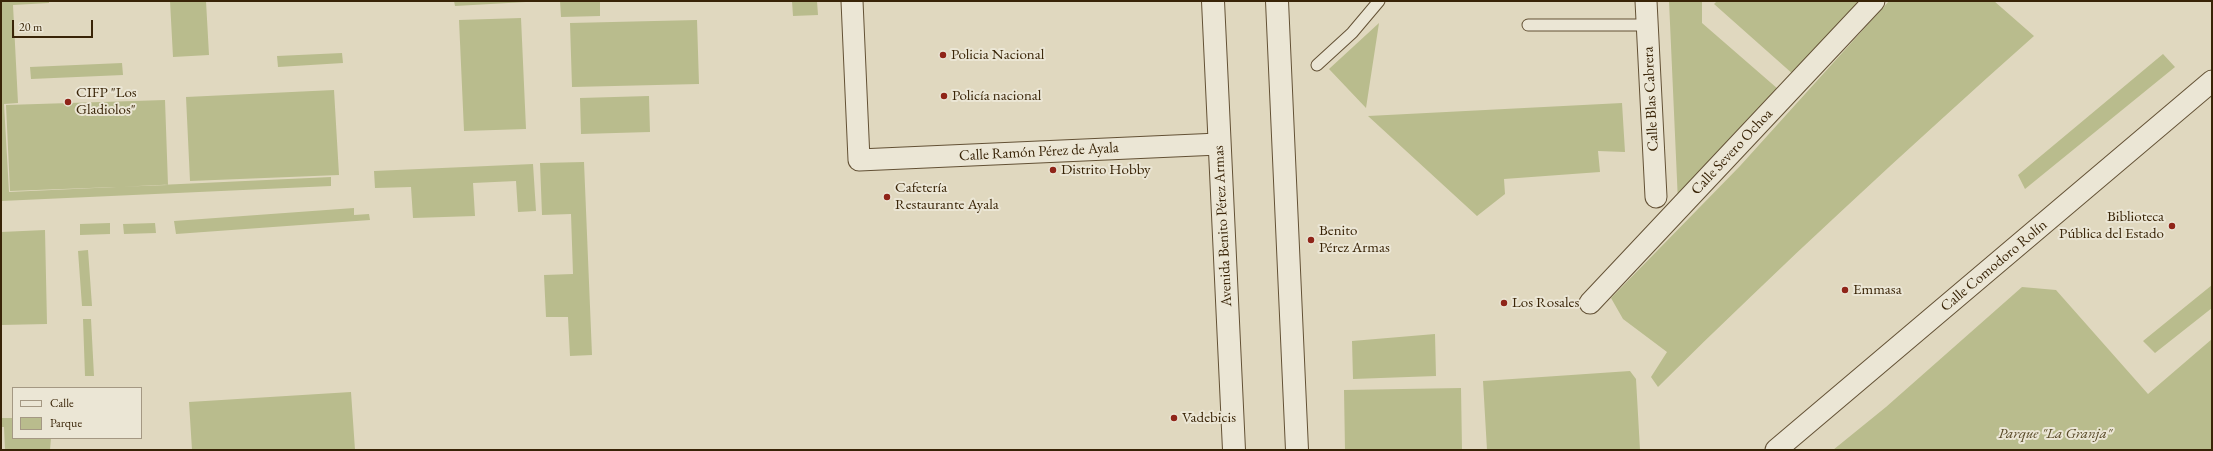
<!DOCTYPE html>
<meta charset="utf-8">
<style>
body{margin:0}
#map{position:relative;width:2213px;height:451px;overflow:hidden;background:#e0d8bf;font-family:"EB Garamond",serif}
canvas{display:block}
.frame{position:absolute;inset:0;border:2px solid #392407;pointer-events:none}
.legend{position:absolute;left:12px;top:387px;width:130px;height:52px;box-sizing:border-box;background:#ebe6d5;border:1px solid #a49883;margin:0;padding:5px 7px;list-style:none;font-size:12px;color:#392407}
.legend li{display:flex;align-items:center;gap:8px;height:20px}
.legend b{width:20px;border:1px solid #a49883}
.scale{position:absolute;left:12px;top:20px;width:81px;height:18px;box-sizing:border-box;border:2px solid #392407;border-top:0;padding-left:5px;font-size:12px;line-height:14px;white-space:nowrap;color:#392407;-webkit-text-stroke:3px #ebe6d5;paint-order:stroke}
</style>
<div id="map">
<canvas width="2213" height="451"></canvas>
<div class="frame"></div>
<ul class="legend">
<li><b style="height:5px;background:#ebe6d5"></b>Calle</li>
<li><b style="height:11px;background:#b9bc8d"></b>Parque</li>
</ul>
<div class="scale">20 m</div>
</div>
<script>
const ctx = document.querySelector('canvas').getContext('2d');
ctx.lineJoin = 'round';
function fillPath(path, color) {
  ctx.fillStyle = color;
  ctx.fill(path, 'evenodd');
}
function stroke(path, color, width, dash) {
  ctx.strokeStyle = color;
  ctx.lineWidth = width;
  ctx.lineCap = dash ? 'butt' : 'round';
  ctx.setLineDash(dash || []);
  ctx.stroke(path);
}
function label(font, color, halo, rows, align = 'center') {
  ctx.font = font + ' "EB Garamond",serif';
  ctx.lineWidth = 4;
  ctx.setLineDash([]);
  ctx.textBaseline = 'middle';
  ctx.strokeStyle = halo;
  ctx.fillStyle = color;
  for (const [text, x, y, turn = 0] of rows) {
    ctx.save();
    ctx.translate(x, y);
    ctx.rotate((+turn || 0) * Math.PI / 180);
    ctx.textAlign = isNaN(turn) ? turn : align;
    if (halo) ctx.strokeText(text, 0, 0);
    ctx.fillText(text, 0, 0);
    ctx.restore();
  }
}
fillPath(new Path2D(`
 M 1,1 L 49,1 L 49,3 L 13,5 L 18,103 L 4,104 L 9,192 L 331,177 L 331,186 L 1,201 Z
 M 170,1 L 206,1 L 209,55 L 173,57 Z
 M 454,1 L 526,1 L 526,2 L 455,6 Z
 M 560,1 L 600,1 L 600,16 L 561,17 Z
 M 792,1 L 817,1 L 818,15 L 793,16 Z
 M 1669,1 L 1702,1 L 1702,23 L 1778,89 L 1678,202 Z
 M 1717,1 L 1858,1 L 1861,3 L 1794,75 L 1714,4 Z
 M 1889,1 L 1994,1 L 2034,36 C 1906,150 1780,266 1658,387 L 1651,377 L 1667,352 L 1623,319 L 1611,298 L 1740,166 Z
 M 521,18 L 526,129 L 464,131 L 459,20 Z
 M 697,20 L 699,84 L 572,87 L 570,23 Z
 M 1379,23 L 1366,108 L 1329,69 Z
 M 342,53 L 343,63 L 278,67 L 277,56 Z
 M 2163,54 L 2175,67 L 2025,189 L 2018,175 Z
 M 122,63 L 123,75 L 31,79 L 30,67 Z
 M 334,90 L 339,175 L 190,181 L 186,97 Z
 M 649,96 L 650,132 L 581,134 L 580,98 Z
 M 165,100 L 168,185 L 10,191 L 6,105 Z
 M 1622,103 L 1625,152 L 1598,151 L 1600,172 L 1504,179 L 1505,194 L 1477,216 L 1368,116 Z
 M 584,162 L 592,355 L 570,356 L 568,317 L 546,317 L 544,275 L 573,274 L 571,214 L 542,215 L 540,163 Z
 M 533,164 L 536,211 L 518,212 L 516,181 L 473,183 L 475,216 L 413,218 L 411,187 L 375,188 L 374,171 Z
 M 354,208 L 354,215 L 369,214 L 370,220 L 176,234 L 174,221 Z
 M 110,223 L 110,234 L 80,235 L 80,224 Z
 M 155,223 L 156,233 L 124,234 L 123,224 Z
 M 45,230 L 47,324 L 1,325 L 1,232 Z
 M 88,250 L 92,306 L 82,306 L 78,251 Z
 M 2212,285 L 2212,308 L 2155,353 L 2143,341 Z
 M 2022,287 L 2056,290 L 2148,394 L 2212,339 L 2212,450 L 1833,450 L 1886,407 Z
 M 83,319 L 91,319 L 94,376 L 85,376 Z
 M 1435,334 L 1436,376 L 1353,379 L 1352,341 Z
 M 1630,371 L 1636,379 L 1640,450 L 1487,450 L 1483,381 Z
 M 1461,388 L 1462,450 L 1345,450 L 1344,390 Z
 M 351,392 L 355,450 L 192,450 L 189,402 Z
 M 1,418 L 13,418 L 13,438 L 51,438 L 50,450 L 5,450 L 4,427 L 1,427 Z`), '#b9bc8d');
const service = new Path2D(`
 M 1528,25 L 1648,25
 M 1317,65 L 1352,33 L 1379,1`);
const minor = new Path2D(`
 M 852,1 L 859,160 L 1219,144
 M 1646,1 L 1656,197
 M 1590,303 L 1874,1
 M 1776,450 L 2212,81`);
const tertiary = new Path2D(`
 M 1213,1 L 1234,450
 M 1277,1 L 1297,450`);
stroke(service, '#635135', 13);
stroke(minor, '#635135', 23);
stroke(tertiary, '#635135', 24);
stroke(service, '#ebe6d5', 11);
stroke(minor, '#ebe6d5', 21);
stroke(tertiary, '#ebe6d5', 22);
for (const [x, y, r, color] of [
 [943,55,4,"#8f2418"],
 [944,96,4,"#8f2418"],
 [68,102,4,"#8f2418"],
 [1053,170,4,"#8f2418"],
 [887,197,4,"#8f2418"],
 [2172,226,4,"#8f2418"],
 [1311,240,4,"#8f2418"],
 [1845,290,4,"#8f2418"],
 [1504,303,4,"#8f2418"],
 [1174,418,4,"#8f2418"]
]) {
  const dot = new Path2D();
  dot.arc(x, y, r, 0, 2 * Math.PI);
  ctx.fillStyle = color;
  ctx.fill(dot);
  stroke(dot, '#ebe6d5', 1.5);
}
label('15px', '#392407', '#ebe6d5', [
 ["Policia Nacional",951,55],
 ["CIFP \"Los",76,93],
 ["Gladiolos\"",76,110],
 ["Policía nacional",952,96],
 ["Distrito Hobby",1061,170],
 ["Cafetería",895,188],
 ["Restaurante Ayala",895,205],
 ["Biblioteca",2164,217,"right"],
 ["Pública del Estado",2164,234,"right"],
 ["Benito",1319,231],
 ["Pérez Armas",1319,248],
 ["Emmasa",1853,290],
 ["Los Rosales",1512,303],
 ["Vadebicis",1182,418]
], 'left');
label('15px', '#392407', '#ebe6d5', [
 ["Calle Blas Cabrera",1651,99,-93],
 ["Calle Ramón Pérez de Ayala",1039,152,-3],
 ["Calle Severo Ochoa",1732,152,-47],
 ["Avenida Benito Pérez Armas",1223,226,-93],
 ["Calle Comodoro Rolín",1994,266,-40]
]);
label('italic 15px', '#594a28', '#ebe6d5', [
 ["Parque \"La Granja\"",2055,434]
]);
</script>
